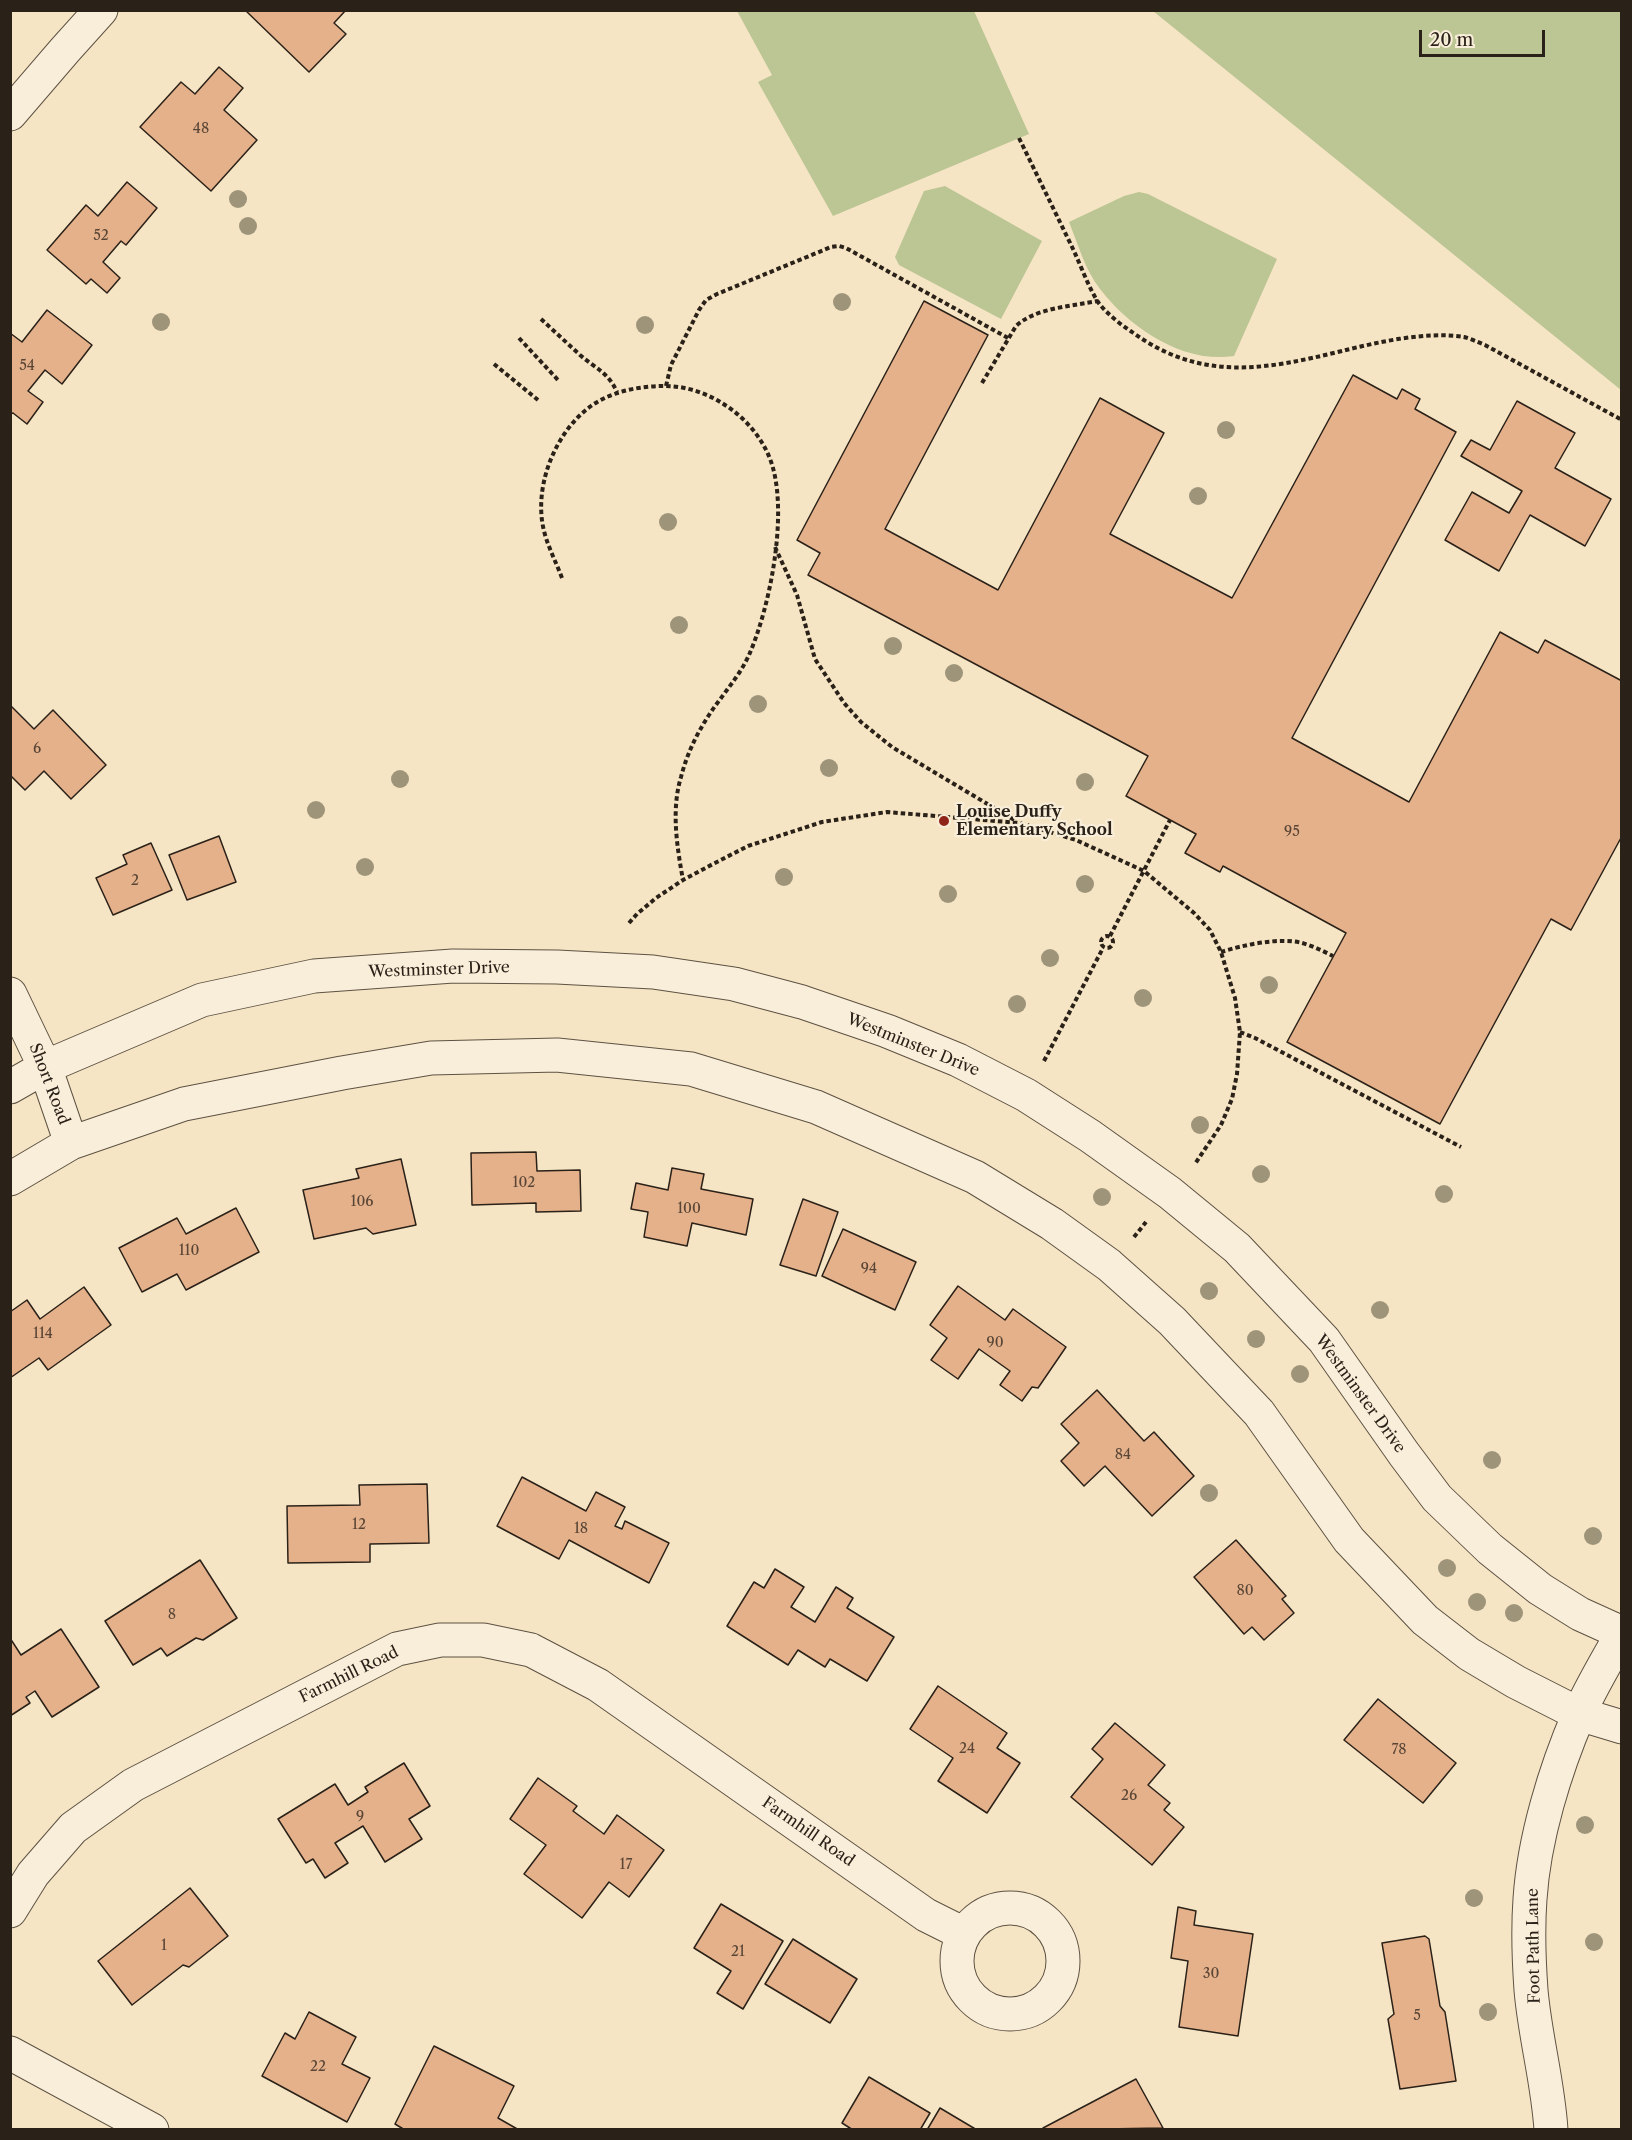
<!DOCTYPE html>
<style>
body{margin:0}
#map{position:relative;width:1632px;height:2140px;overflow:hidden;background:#f6e5c4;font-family:"Libre Caslon Text",serif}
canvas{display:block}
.frame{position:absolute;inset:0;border:12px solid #2a2118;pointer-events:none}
.scale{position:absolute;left:1419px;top:30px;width:126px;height:27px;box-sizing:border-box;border:3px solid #2a2118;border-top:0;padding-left:8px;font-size:18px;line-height:21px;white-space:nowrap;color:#2a2118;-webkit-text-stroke:4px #f9eed9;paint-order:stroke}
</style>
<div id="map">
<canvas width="1632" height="2140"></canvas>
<div class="frame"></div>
<div class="scale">20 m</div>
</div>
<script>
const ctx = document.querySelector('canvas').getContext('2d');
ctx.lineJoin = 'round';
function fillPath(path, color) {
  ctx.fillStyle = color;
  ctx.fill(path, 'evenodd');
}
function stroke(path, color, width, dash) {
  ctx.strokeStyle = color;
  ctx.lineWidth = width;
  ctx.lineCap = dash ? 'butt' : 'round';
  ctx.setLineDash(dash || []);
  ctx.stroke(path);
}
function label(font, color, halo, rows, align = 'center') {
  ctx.font = font + ' "Libre Caslon Text",serif';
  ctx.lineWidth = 4.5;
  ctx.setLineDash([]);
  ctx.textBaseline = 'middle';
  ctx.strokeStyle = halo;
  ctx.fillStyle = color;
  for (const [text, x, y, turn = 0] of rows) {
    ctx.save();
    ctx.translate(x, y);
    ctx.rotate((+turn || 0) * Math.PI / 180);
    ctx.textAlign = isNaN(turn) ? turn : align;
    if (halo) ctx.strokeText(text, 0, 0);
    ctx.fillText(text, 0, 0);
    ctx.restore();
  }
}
fillPath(new Path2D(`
 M 737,11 L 974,11 L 1029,134 L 833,216 L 758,82 L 772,75 Z
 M 1153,11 L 1621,11 L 1621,390 Z
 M 945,186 L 1042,241 L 1001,319 L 899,265 L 895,257 L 924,191 Z
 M 1139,192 L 1148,194 L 1277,259 L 1234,356 C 1183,364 1130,328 1100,289 C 1085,270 1078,244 1069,222 L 1124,196 Z`), '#bcc594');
const building = new Path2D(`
 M 245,10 L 346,10 L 334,23 L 346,34 L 309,72 Z
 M 219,67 L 243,88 L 224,110 L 257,140 L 211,191 L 140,127 L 181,82 L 195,94 Z
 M 127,182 L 157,208 L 126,245 L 121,241 L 103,262 L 120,278 L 107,293 L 91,279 L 86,284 L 47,250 L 86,205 L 98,216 Z
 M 924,301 L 988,335 L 885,529 L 998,590 L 1100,398 L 1164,433 L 1110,534 L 1232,598 L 1353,375 L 1397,399 L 1402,389 L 1420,399 L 1415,409 L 1456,432 L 1292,738 L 1409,802 L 1500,632 L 1538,653 L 1545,640 L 1622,681 L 1622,836 L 1571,930 L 1551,919 L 1440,1124 L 1287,1042 L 1346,933 L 1223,866 L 1220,872 L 1185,853 L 1196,834 L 1126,796 L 1148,756 L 808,575 L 820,553 L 797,540 Z
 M 47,310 L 92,345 L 62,384 L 45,370 L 28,391 L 43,402 L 27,424 L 13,413 L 10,414 L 10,333 L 22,342 Z
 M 1517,401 L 1575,433 L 1555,468 L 1611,499 L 1585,546 L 1530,515 L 1499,571 L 1445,540 L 1472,492 L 1509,513 L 1522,491 L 1461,456 L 1471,440 L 1490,450 Z
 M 10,705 L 34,729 L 53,710 L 106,765 L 71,799 L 44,771 L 25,790 L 10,775 Z
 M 219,836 L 236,882 L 187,900 L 169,855 Z
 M 151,843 L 172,890 L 113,915 L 96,878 L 127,864 L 123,855 Z
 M 536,1152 L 537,1171 L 580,1170 L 581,1211 L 536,1212 L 536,1203 L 472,1205 L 471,1153 Z
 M 401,1159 L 416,1225 L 373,1234 L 366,1228 L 314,1239 L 303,1190 L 359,1178 L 356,1169 Z
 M 672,1168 L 704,1174 L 701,1189 L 753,1199 L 746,1235 L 692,1223 L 687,1246 L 644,1237 L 648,1212 L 631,1209 L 636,1183 L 668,1190 Z
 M 803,1199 L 838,1212 L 816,1276 L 780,1265 Z
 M 236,1208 L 259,1252 L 186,1290 L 177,1274 L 142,1292 L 119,1248 L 177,1218 L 186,1234 Z
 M 843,1229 L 916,1262 L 895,1310 L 822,1276 Z
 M 958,1286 L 1005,1320 L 1013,1309 L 1066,1347 L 1038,1388 L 1032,1387 L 1022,1401 L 1000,1385 L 1010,1371 L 979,1349 L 958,1379 L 931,1360 L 947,1338 L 930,1325 Z
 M 84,1287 L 111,1325 L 48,1370 L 39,1358 L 10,1378 L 10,1312 L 27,1300 L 40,1319 Z
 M 1097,1390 L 1144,1441 L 1154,1432 L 1194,1476 L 1152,1516 L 1105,1466 L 1084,1486 L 1061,1461 L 1079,1443 L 1061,1424 Z
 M 522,1477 L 586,1511 L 596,1492 L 625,1507 L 615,1526 L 622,1529 L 625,1521 L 669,1543 L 649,1583 L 569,1540 L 559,1559 L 497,1526 Z
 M 427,1484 L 429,1543 L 370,1544 L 370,1562 L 288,1563 L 287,1506 L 360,1505 L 359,1485 Z
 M 1236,1540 L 1286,1596 L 1282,1599 L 1294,1613 L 1264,1640 L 1252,1627 L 1244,1634 L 1194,1577 Z
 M 200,1560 L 237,1618 L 203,1640 L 196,1638 L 167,1656 L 161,1648 L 133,1665 L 105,1621 Z
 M 775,1569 L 804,1587 L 791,1607 L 815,1622 L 836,1587 L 853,1598 L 847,1608 L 894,1637 L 867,1681 L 830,1659 L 825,1667 L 798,1650 L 788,1665 L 727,1626 L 754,1582 L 764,1588 Z
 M 61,1629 L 99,1687 L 52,1717 L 35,1691 L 26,1697 L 30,1703 L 10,1716 L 10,1638 L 21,1655 Z
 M 938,1686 L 1007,1733 L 997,1748 L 1020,1763 L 987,1813 L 938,1781 L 953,1758 L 910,1729 Z
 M 1378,1699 L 1456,1763 L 1423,1803 L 1344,1740 Z
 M 1115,1723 L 1165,1765 L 1148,1785 L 1170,1803 L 1164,1810 L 1184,1827 L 1152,1865 L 1071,1797 L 1103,1759 L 1092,1749 Z
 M 404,1763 L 430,1806 L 409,1819 L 422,1839 L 385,1862 L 363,1826 L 335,1843 L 348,1863 L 325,1878 L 313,1859 L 306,1863 L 278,1819 L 335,1784 L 348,1805 L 368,1792 L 365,1787 Z
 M 538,1778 L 577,1806 L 573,1811 L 604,1834 L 617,1815 L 664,1850 L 629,1897 L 609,1882 L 582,1918 L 524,1874 L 546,1845 L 510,1819 Z
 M 190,1888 L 228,1936 L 189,1967 L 183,1965 L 132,2005 L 98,1961 Z
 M 721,1904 L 783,1941 L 743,2009 L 717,1993 L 731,1971 L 694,1948 Z
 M 1178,1907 L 1196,1911 L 1194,1925 L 1253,1934 L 1238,2036 L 1179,2027 L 1188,1961 L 1171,1958 Z
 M 1425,1936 L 1429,1939 L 1440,2006 L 1445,2012 L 1456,2081 L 1400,2089 L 1388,2019 L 1394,2014 L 1382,1943 Z
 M 793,1939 L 857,1979 L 830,2023 L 765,1984 Z
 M 309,2012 L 356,2037 L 342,2064 L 370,2078 L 347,2122 L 262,2076 L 285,2033 L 295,2039 Z
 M 434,2046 L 514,2086 L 498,2118 L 519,2130 L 405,2130 L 395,2124 Z
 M 869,2077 L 930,2113 L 920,2130 L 853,2130 L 842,2123 Z
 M 1136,2079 L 1163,2128 L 1044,2130 L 1043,2128 Z
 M 940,2108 L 977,2130 L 927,2130 Z`);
fillPath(building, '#e5b18b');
stroke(building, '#2a2118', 1.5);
const street = new Path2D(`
 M 10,114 L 65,50 L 101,10
 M 10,994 L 45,1067 L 71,1143
 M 10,1087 L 45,1067 L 202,1000 L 314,976 L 453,966 L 557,967 L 653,972 L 734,984 L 802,1002 L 887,1031 L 958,1060 L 1026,1095 L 1090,1136 L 1170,1193 L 1237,1248 L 1324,1340 L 1404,1454 L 1437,1498 L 1490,1549 L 1540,1589 L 1580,1614 L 1622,1633
 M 10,1179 L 71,1143 L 184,1104 L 342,1073 L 431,1058 L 557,1055 L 691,1069 L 816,1107 L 975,1177 L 1052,1224 L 1109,1265 L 1172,1321 L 1259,1413 L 1349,1540 L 1425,1620 L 1469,1654 L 1516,1682 L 1579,1714 L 1622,1727
 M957 1961a53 53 0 1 1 106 0a53 53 0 1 1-106 0Z
 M 10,1911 L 33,1874 L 73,1828 L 133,1785 L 397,1649 L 440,1640 L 483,1640 L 531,1650 L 598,1685 L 926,1915 L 964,1934
 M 10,2053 L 152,2130
 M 1551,2130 C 1548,2082 1535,2037 1531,1990 C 1529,1962 1528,1926 1530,1899 C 1534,1838 1555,1770 1579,1714 C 1591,1687 1607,1660 1622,1634`);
stroke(street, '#5d5243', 35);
stroke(new Path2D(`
 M 1019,138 C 1037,175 1055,212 1073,249 C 1081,266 1088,286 1098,302 C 1107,314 1120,324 1132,332 C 1201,382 1264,370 1342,351 C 1378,342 1427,331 1464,337 C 1471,339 1478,342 1485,345 L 1622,420
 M 541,319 C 554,331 567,343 580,355 C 596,369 608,372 617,392
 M 519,338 L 558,380
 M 494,364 L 538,400
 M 982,383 L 1016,326 C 1035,308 1072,306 1098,301
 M 666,386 L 671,365 L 699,310 L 706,300 L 717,294 L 831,247 L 839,246 L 846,248 L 1008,338
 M 775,547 L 797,595 L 815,659 L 844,703 L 861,722 L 892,747 L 1016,821
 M 562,578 C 556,562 548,547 544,531 C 533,487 555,432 591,406 C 612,391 640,386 665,386 C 686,386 707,393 725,405 C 747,419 766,442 773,468 C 787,519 770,607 749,655 C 739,677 722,695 709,715 C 696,735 687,754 681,777 C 671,810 677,847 683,880
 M 629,923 L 637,914 L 656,898 L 683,880 L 713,864 L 748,846 L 822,822 L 887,812 L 1020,823 L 1076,840 L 1144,871 L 1194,913 L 1210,930 L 1221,952 L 1235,998 L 1240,1032 L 1237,1074 L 1232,1099 L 1221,1125 L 1195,1164
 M1101 942a6 6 0 1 1 12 0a6 6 0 1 1-12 0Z
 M 1110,936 L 1170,820
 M 1221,952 C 1243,945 1280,937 1302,943 C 1313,946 1323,951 1333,956
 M 1240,1032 L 1255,1038 L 1461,1147
 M 1044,1061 L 1103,948
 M 1134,1237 L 1146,1222`), '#2a2118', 4, [4.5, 3]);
stroke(street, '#f9eed9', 33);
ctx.fillStyle = '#9e947a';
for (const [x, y] of [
 [238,199],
 [248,226],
 [842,302],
 [161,322],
 [645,325],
 [1226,430],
 [1198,496],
 [668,522],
 [679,625],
 [893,646],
 [954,673],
 [758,704],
 [829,768],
 [400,779],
 [1085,782],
 [316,810],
 [365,867],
 [784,877],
 [1085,884],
 [948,894],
 [1050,958],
 [1269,985],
 [1143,998],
 [1017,1004],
 [1200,1125],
 [1261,1174],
 [1444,1194],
 [1102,1197],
 [1209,1291],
 [1380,1310],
 [1256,1339],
 [1300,1374],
 [1492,1460],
 [1209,1493],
 [1593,1536],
 [1447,1568],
 [1477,1602],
 [1514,1613],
 [1585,1825],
 [1474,1898],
 [1594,1942],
 [1488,2012]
]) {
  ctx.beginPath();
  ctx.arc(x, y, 9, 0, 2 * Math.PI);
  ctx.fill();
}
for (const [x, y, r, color] of [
 [944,821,6,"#8f2418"]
]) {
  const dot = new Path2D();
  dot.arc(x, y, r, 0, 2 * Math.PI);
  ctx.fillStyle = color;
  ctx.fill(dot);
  stroke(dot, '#f9eed9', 2);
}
label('14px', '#594535', null, [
 ["48",201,129],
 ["52",101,236],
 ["54",27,366],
 ["6",37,749],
 ["95",1292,832],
 ["2",135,881],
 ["102",524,1183],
 ["106",362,1202],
 ["100",689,1209],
 ["110",189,1251],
 ["94",869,1269],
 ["114",43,1334],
 ["90",995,1343],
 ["84",1123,1455],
 ["12",359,1525],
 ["18",581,1529],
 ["80",1245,1591],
 ["8",172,1615],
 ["24",967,1749],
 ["78",1399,1750],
 ["26",1129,1796],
 ["9",360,1817],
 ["17",626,1865],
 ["1",164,1946],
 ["21",738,1952],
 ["30",1211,1974],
 ["5",1417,2016],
 ["22",318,2067]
]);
label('bold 16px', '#2a2118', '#f9eed9', [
 ["Louise Duffy",956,812],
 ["Elementary School",956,830]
], 'left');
label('16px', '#2a2118', '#f9eed9', [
 ["Westminster Drive",439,970,-2],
 ["Westminster Drive",913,1045,22],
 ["Short Road",49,1084,69],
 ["Westminster Drive",1360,1394,54],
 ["Farmhill Road",349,1675,-26],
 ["Farmhill Road",808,1832,35],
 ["Foot Path Lane",1534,1946,-91]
]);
</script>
